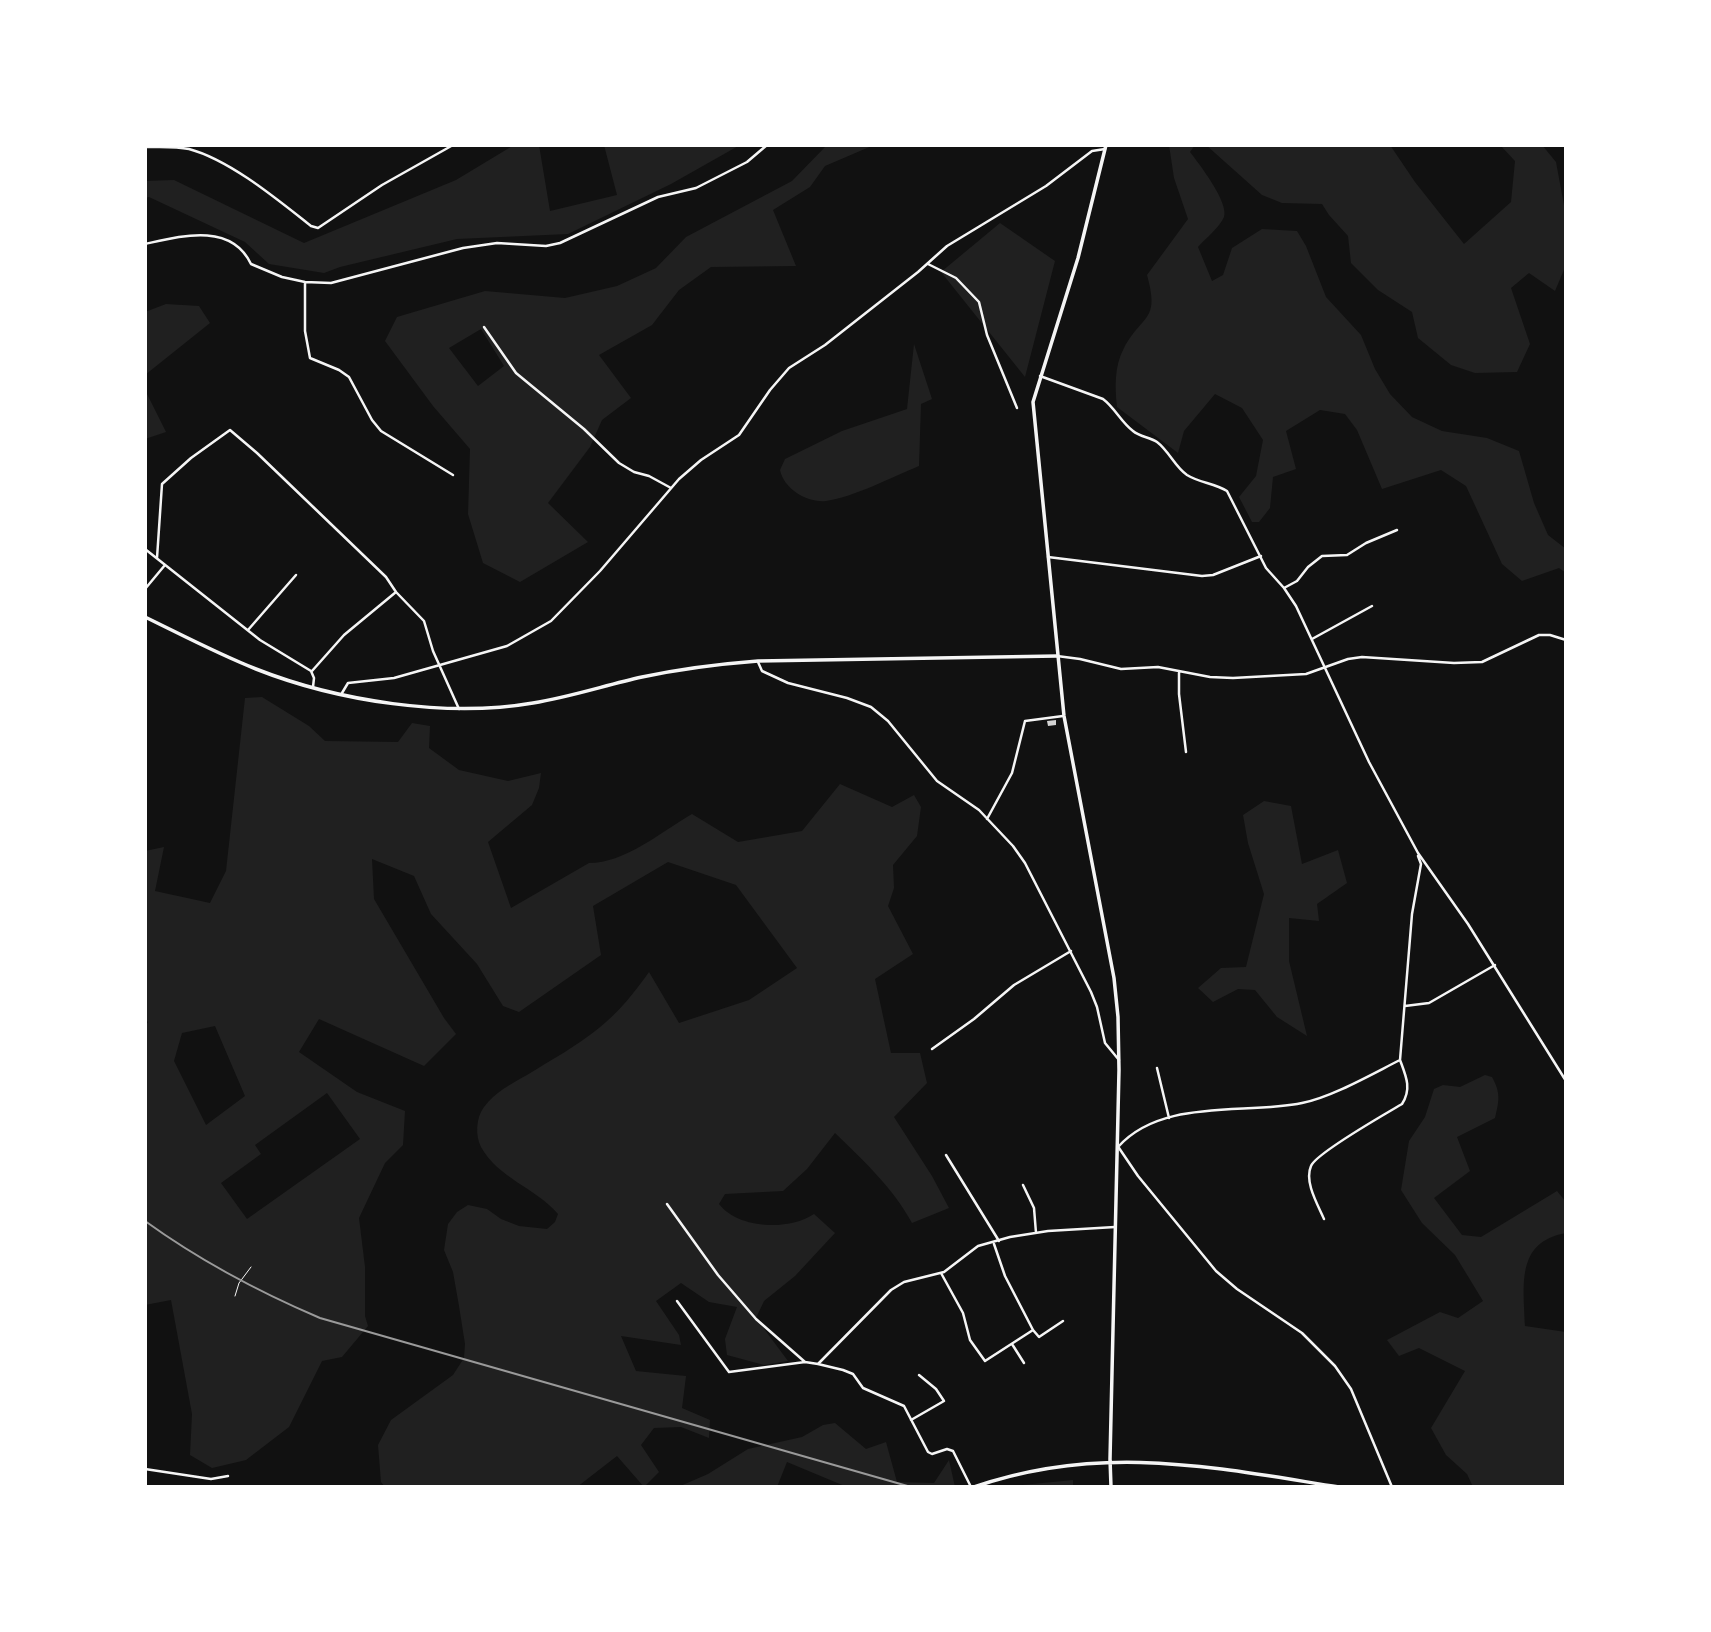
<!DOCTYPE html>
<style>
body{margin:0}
#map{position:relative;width:1711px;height:1632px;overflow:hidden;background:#111;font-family:Merriweather,serif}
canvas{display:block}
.frame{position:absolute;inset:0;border:147px solid #fff;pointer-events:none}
</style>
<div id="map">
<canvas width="1711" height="1632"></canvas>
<div class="frame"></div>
</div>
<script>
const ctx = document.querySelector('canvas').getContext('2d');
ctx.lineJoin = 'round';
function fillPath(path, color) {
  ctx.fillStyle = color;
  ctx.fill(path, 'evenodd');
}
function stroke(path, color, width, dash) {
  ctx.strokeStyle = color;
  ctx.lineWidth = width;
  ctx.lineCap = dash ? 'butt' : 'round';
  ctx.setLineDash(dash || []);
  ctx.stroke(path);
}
fillPath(new Path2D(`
 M 514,145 L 539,145 L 550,211 L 617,195 L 604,145 L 740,145 L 671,184 L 568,234 L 457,239 L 340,267 L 324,273 L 269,264 L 245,242 L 149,197 L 145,198 L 145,181 L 174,180 L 304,243 L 456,180 Z
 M 827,145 L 874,145 L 825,166 L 810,187 L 773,210 L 796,266 L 711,267 L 679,290 L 652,325 L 599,355 L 631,398 L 602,420 L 590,447 L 548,503 L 588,542 L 520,582 L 483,563 L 468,514 L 470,449 L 433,406 L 385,341 L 397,317 L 485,291 L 565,298 L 617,286 L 656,268 L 686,237 L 792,181 ZM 481,329 L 504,366 L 478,386 L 449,348 Z
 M 1169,145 L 1195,145 L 1190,152 C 1199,164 1229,202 1224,217 C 1220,227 1205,239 1198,247 L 1212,281 L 1223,275 L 1232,248 L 1262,229 L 1297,231 L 1306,246 L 1326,297 L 1361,335 L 1375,369 L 1390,394 L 1412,417 L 1442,431 L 1487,438 L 1519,451 L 1534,503 L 1548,535 L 1566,549 L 1566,573 L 1559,568 L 1522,581 L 1502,564 L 1466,486 L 1441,470 L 1382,489 L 1357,430 L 1345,414 L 1320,410 L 1286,431 L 1296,469 L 1273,477 L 1270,508 L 1259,522 L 1252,522 L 1239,497 L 1256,476 L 1263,440 L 1242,408 L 1215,394 L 1184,431 L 1178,453 L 1117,407 C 1115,388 1114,366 1124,348 C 1143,313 1160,322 1147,275 L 1188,219 L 1174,178 Z
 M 1206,145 L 1390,145 L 1415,182 L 1464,244 L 1511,202 L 1515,161 L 1500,145 L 1542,145 L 1556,162 L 1566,216 L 1566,265 L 1555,291 L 1529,273 L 1511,288 L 1530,344 L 1517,372 L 1475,373 L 1451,365 L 1418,338 L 1412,312 L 1378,290 L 1351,263 L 1348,236 L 1329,215 L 1322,204 L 1282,203 L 1262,195 Z
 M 1000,223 L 1055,261 L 1025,377 L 941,272 Z
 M 166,304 L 199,306 L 210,323 L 145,375 L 145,312 Z
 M 914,344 L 932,399 L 921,404 L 919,466 C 892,477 854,497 826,501 C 807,503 784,489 780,470 L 785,459 L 842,431 L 907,409 Z
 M 145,390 L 166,432 L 145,439 Z
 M 262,697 L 309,726 L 325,741 L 398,742 L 412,723 L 430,726 L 429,748 L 459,770 L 508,781 L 541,773 L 539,788 L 532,805 L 488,842 L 511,908 L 589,863 C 625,863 661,832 692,814 L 738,842 L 802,831 L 840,784 L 892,807 L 914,795 L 921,807 L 917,836 L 893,865 L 894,888 L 888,906 L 913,954 L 875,979 L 891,1053 L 920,1053 L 927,1083 L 894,1117 L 932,1176 L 949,1208 L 912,1223 C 893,1188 864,1161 835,1133 L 807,1169 L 783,1191 L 725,1194 L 719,1204 C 738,1229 789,1231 814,1214 L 835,1233 L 795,1276 L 764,1301 L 756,1318 L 788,1361 L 764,1365 L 727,1355 L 725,1339 L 737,1307 L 709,1302 L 681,1283 L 656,1301 L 679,1335 L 681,1345 L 621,1336 L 636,1371 L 686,1376 L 682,1408 L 710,1420 L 709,1438 L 681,1427 L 654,1428 L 641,1445 L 659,1472 L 644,1487 L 617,1456 L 577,1487 L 385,1487 L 381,1482 L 378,1445 L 391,1420 L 453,1375 L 464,1358 L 465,1344 L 459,1306 L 453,1272 L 444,1250 L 448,1224 L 457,1212 L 468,1205 L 487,1209 L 501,1219 L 519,1226 L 547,1229 L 555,1222 L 558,1214 C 536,1188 498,1178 481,1147 C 475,1136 476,1117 484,1107 C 495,1092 511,1084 527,1075 C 551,1060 577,1046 599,1028 C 618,1013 635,992 649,972 L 679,1023 L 749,1000 L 797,968 L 736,885 L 668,862 L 593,906 L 601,955 L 519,1012 L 503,1006 L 477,964 L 431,914 L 414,876 L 372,859 L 374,899 L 444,1018 L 456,1034 L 424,1066 L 319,1019 L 299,1052 L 357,1092 L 405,1111 L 403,1145 L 385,1163 L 359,1218 L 365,1267 L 365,1316 L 368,1326 L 342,1357 L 322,1361 L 289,1427 L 246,1460 L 212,1468 L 190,1455 L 192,1414 L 171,1300 L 145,1305 L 145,1026 L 148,1022 L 145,1020 L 145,851 L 164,847 L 155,891 L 210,903 L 226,871 L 245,698 ZM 215,1026 L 245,1096 L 206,1125 L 174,1061 L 182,1033 ZM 327,1093 L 360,1139 L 247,1219 L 221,1183 L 261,1154 L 255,1145 Z
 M 1264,801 L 1291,806 L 1302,864 L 1338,850 L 1347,883 L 1317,904 L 1319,921 L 1289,918 L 1289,961 L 1307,1036 L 1277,1017 L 1255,990 L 1238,989 L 1213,1002 L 1198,988 L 1221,968 L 1246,967 L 1264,894 L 1248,843 L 1243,815 Z
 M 1485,1075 L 1492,1077 C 1501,1093 1499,1101 1495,1118 L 1457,1137 L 1470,1171 L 1434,1198 L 1462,1235 L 1481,1237 L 1557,1191 L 1566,1202 L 1566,1233 C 1515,1242 1524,1286 1525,1326 L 1566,1332 L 1566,1487 L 1473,1487 L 1467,1474 L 1446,1455 L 1431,1428 L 1465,1371 L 1419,1348 L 1399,1356 L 1387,1340 L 1440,1312 L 1458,1318 L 1483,1301 L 1455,1255 L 1422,1223 L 1401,1190 L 1409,1141 L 1425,1117 L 1434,1089 L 1443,1085 L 1460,1087 Z
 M 835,1423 L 866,1449 L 886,1442 L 897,1482 L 934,1483 L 949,1460 L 955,1487 L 847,1487 L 787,1462 L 777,1487 L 678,1487 L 708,1474 L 748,1449 L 802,1437 L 823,1425 Z
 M 1073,1480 L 1073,1487 L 1002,1487 Z`), '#202020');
fillPath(new Path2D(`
 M 1056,720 L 1056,725 L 1048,726 L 1047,721 Z`), '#d3d3d3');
stroke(new Path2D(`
 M 235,1296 L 239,1283 L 251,1267`), '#f5f5f5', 1);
stroke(new Path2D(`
 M 145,147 C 160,147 175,146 189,149 C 230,160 278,200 311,226 L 318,228 L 382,185 L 453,145
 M 145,244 C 181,236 231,222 251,264 L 282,277 L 305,282 L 331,283 L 463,248 L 497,243 L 546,246 L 560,243 L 658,197 L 696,188 L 747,162 L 767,145
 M 928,264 L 956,278 L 979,302 L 987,335 L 1017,408
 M 305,282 L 305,331 L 310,358 L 339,370 L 349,377 L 372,420 L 381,431 L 453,475
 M 484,327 L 516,373 L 584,429 L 619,463 L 634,472 L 649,476 L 671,488
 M 1040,376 L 1103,399 C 1115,408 1121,422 1133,431 C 1140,437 1150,437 1157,442 C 1169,451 1175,467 1187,475 C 1200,483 1214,483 1227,491 L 1266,568 L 1284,588 L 1296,606 L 1369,762 L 1418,853 L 1468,924 L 1566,1081
 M 145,549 L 260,640 L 311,671 L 314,678 L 313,687
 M 1048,557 L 1202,576 L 1213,575 L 1261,556
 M 157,558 L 162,484 L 191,458 L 230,430 L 257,453 L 386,577 L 396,592 L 424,621 L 433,651 L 459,709
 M 1284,588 L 1297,581 L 1308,567 L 1322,556 L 1347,555 L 1366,543 L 1397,530
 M 145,589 L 165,565
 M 248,630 L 296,575
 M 1312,639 L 1372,606
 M 1057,656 L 1080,659 L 1121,669 L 1158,667 L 1210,677 L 1233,678 L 1306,674 L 1348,659 L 1362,657 L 1454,663 L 1482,662 L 1539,635 L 1550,635 L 1566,640
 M 758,662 L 762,671 L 788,683 L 847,698 L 871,707 L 888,721 L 937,781 L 979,810 L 1013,846 L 1025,863 L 1091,992 L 1097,1007 L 1105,1043 L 1119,1060
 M 312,671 L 344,635 L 396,592
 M 1179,673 L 1179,694 L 1186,752
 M 342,693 L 348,683 L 394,678 L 507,646 L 551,621 L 600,571 L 679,479 L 701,460 L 739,435 L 770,390 L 789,368 L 825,345 L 918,272 L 947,246 L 1046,186 L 1092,151 L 1105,149
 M 987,819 L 1012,773 L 1025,721 L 1063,716
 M 1405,1006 L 1429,1003 L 1495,965
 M 932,1049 L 974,1019 L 1014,985 L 1071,951
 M 1157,1068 L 1169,1118
 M 1118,1147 C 1162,1098 1243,1115 1302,1103 C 1332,1097 1372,1074 1400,1060
 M 946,1155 L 999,1241
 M 1023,1185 L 1034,1208 L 1036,1233
 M 667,1204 L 718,1275 L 756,1319 L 805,1362 L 818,1364 L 891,1290 L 904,1282 L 944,1272 L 978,1246 L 1010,1237 L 1048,1231 L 1115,1227
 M 1324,1219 C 1318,1205 1304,1182 1311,1166 C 1316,1153 1387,1113 1402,1104 C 1412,1089 1406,1076 1400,1060 L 1412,914 L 1421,864 L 1418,856
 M 941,1273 L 963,1313 L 970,1340 L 985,1361 L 1033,1330 L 1005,1276 L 994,1244
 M 677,1301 L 729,1372 L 805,1362
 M 1033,1330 L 1039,1337 L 1063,1321
 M 1012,1344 L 1024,1363
 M 818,1364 L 843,1370 L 853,1374 L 863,1388 L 904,1406 L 928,1452 L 932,1454 L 947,1449 L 953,1451 L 971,1487
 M 911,1420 L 944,1401 L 936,1389 L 919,1375
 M 145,1469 L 211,1479 L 228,1476`), '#f5f5f5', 2.5);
stroke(new Path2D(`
 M 1119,1148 L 1138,1176 L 1216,1271 L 1237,1289 L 1302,1333 L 1335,1366 L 1351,1389 L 1392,1487`), '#f5f5f5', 2.5);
stroke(new Path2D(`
 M 145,617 C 182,635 218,654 256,669 C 337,701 447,718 533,703 C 570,697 606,685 642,677 C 680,669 719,664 758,661 L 1057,656`), '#f5f5f5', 3.5);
stroke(new Path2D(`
 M 1106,145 L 1078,258 L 1033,402 L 1064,716 L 1114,978 L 1118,1017 L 1119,1070 L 1110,1459 L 1111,1487
 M 974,1487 C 1101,1443 1211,1467 1339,1487`), '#f5f5f5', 3.5);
stroke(new Path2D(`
 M 145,1221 C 199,1260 259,1292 320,1318 L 911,1487`), '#9a9a9a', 2);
</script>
